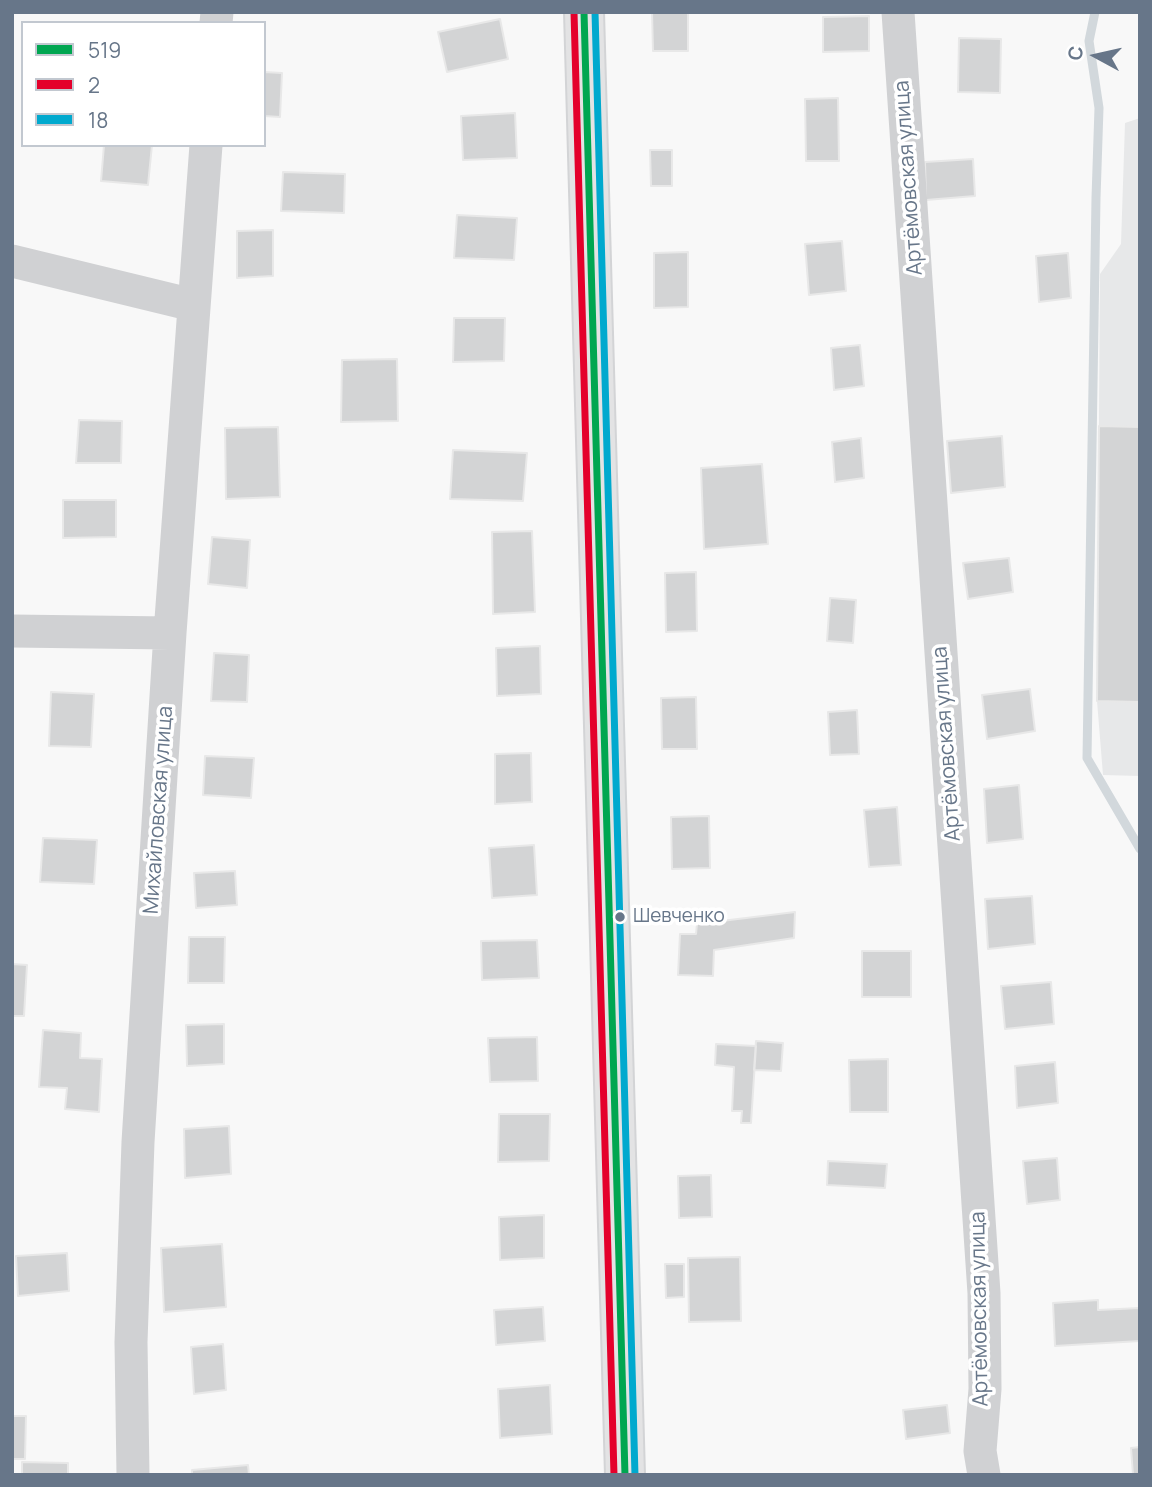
<!DOCTYPE html>
<meta charset="utf-8">
<style>
body{margin:0}
#map{position:relative;width:1152px;height:1487px;overflow:hidden;background:#f8f8f8;font-family:Manrope,sans-serif}
canvas{display:block}
.frame{position:absolute;inset:0;border:14px solid #677689;pointer-events:none}
.legend{position:absolute;left:21px;top:21px;width:245px;height:126px;box-sizing:border-box;background:#fff;border:2px solid #c2c8d0;margin:0;padding:9px 12px;list-style:none;font-size:21px;color:#677689}
.legend li{display:flex;align-items:center;gap:14px;height:35px}
.legend b{width:35px;border:2px solid #c2c8d0}
.north{position:absolute;left:1061px;top:21px;width:70px;height:70px;-webkit-text-stroke:5px #fff;paint-order:stroke;rotate:278deg;font-size:19px;font-weight:700;line-height:28px;text-align:center;color:#677689}
.north::after{content:'';display:block;margin:auto;width:24px;height:32px;background:#677689;clip-path:polygon(50% 0,100% 100%,50% 72%,0 100%)}
</style>
<div id="map">
<canvas width="1152" height="1487"></canvas>
<div class="frame"></div>
<ul class="legend">
<li><b style="height:9px;background:#00a651"></b>519</li>
<li><b style="height:9px;background:#e4002b"></b>2</li>
<li><b style="height:9px;background:#00a9ce"></b>18</li>
</ul>
<div class="north">С</div>
</div>
<script>
const ctx = document.querySelector('canvas').getContext('2d');
ctx.lineJoin = 'round';
function fillPath(path, color) {
  ctx.fillStyle = color;
  ctx.fill(path, 'evenodd');
}
function stroke(path, color, width, dash) {
  ctx.strokeStyle = color;
  ctx.lineWidth = width;
  ctx.lineCap = dash ? 'butt' : 'round';
  ctx.setLineDash(dash || []);
  ctx.stroke(path);
}
function label(font, color, halo, rows, align = 'center') {
  ctx.font = font + ' Manrope,sans-serif';
  ctx.lineWidth = 7;
  ctx.setLineDash([]);
  ctx.textBaseline = 'middle';
  ctx.strokeStyle = halo;
  ctx.fillStyle = color;
  for (const [text, x, y, turn = 0] of rows) {
    ctx.save();
    ctx.translate(x, y);
    ctx.rotate((+turn || 0) * Math.PI / 180);
    ctx.textAlign = isNaN(turn) ? turn : align;
    if (halo) ctx.strokeText(text, 0, 0);
    ctx.fillText(text, 0, 0);
    ctx.restore();
  }
}
fillPath(new Path2D(`
 M 1140,118 L 1140,776 L 1103,775 L 1097,701 L 1100,274 L 1121,244 L 1125,123 Z`), '#e7e8e9');
stroke(new Path2D(`
 M 1095,12 L 1089,41 L 1099,108 L 1096,198 L 1087,758 L 1140,849`), '#d2d8dc', 9);
const building = new Path2D(`
 M 652,12 L 688,12 L 688,51 L 653,51 Z
 M 869,16 L 869,51 L 823,52 L 823,17 Z
 M 500,19 L 508,59 L 447,72 L 438,32 Z
 M 959,38 L 1001,39 L 1000,93 L 958,92 Z
 M 264,72 L 282,73 L 280,117 L 264,116 Z
 M 838,98 L 839,161 L 806,161 L 805,99 Z
 M 515,113 L 517,158 L 463,160 L 461,116 Z
 M 104,145 L 152,145 L 148,185 L 101,181 Z
 M 650,150 L 672,150 L 672,186 L 651,186 Z
 M 973,159 L 975,196 L 926,200 L 925,162 Z
 M 283,172 L 345,174 L 344,213 L 281,211 Z
 M 457,215 L 517,218 L 514,260 L 454,258 Z
 M 273,230 L 273,276 L 237,278 L 237,231 Z
 M 842,241 L 846,291 L 809,295 L 805,244 Z
 M 688,252 L 688,307 L 654,308 L 654,253 Z
 M 1068,253 L 1071,298 L 1039,302 L 1036,256 Z
 M 454,318 L 505,318 L 504,361 L 453,362 Z
 M 860,345 L 864,386 L 834,390 L 831,348 Z
 M 397,359 L 398,421 L 341,422 L 342,360 Z
 M 79,420 L 122,421 L 121,463 L 76,463 Z
 M 1099,426 L 1140,427 L 1140,702 L 1097,701 Z
 M 278,427 L 280,497 L 226,499 L 225,428 Z
 M 1002,436 L 1005,487 L 951,493 L 947,441 Z
 M 861,438 L 864,478 L 835,482 L 832,442 Z
 M 453,450 L 527,453 L 523,501 L 450,499 Z
 M 762,464 L 768,544 L 704,549 L 701,468 Z
 M 63,500 L 116,500 L 116,537 L 63,538 Z
 M 532,531 L 535,612 L 493,614 L 492,532 Z
 M 212,537 L 250,540 L 247,588 L 208,584 Z
 M 1009,558 L 1013,592 L 968,599 L 963,563 Z
 M 696,572 L 697,631 L 666,632 L 665,573 Z
 M 830,598 L 856,600 L 853,643 L 827,641 Z
 M 540,646 L 541,694 L 497,696 L 496,648 Z
 M 214,653 L 249,655 L 247,702 L 211,701 Z
 M 1030,689 L 1035,731 L 987,739 L 982,695 Z
 M 51,692 L 94,694 L 91,747 L 49,746 Z
 M 696,697 L 697,749 L 662,749 L 661,698 Z
 M 857,710 L 859,754 L 830,755 L 828,712 Z
 M 531,753 L 532,802 L 495,804 L 495,754 Z
 M 205,756 L 254,758 L 251,798 L 203,795 Z
 M 1019,785 L 1023,839 L 987,843 L 984,789 Z
 M 897,807 L 901,865 L 869,867 L 864,810 Z
 M 709,816 L 710,868 L 672,869 L 671,817 Z
 M 43,838 L 97,840 L 94,884 L 40,882 Z
 M 534,845 L 537,895 L 492,898 L 489,848 Z
 M 235,871 L 237,905 L 196,908 L 194,873 Z
 M 1032,896 L 1035,944 L 988,949 L 985,899 Z
 M 795,912 L 794,938 L 714,950 L 713,976 L 678,975 L 680,934 L 696,934 L 697,924 Z
 M 189,937 L 225,937 L 224,983 L 188,983 Z
 M 537,940 L 539,978 L 482,980 L 481,941 Z
 M 862,951 L 911,951 L 911,997 L 862,997 Z
 M 12,964 L 27,965 L 24,1016 L 12,1016 Z
 M 1051,982 L 1054,1024 L 1005,1029 L 1001,986 Z
 M 224,1024 L 224,1064 L 187,1066 L 186,1025 Z
 M 43,1030 L 81,1033 L 80,1058 L 102,1059 L 99,1112 L 65,1109 L 67,1088 L 39,1087 Z
 M 537,1037 L 538,1081 L 490,1082 L 488,1038 Z
 M 756,1041 L 783,1043 L 781,1071 L 754,1070 Z
 M 716,1044 L 756,1046 L 751,1123 L 741,1123 L 742,1111 L 732,1111 L 734,1067 L 715,1065 Z
 M 888,1059 L 888,1112 L 850,1112 L 849,1060 Z
 M 1055,1062 L 1058,1103 L 1017,1108 L 1015,1066 Z
 M 499,1114 L 550,1114 L 549,1161 L 498,1162 Z
 M 229,1126 L 231,1174 L 185,1178 L 184,1129 Z
 M 1057,1158 L 1060,1200 L 1027,1204 L 1023,1161 Z
 M 828,1161 L 887,1164 L 885,1188 L 827,1185 Z
 M 711,1175 L 712,1217 L 679,1218 L 678,1176 Z
 M 544,1215 L 544,1258 L 500,1260 L 499,1217 Z
 M 222,1244 L 226,1307 L 164,1312 L 161,1248 Z
 M 67,1253 L 69,1291 L 18,1296 L 16,1256 Z
 M 740,1257 L 741,1321 L 689,1322 L 688,1258 Z
 M 665,1264 L 684,1264 L 684,1297 L 666,1298 Z
 M 1098,1300 L 1098,1310 L 1140,1308 L 1140,1341 L 1055,1346 L 1053,1303 Z
 M 543,1307 L 545,1341 L 496,1345 L 494,1310 Z
 M 223,1344 L 226,1390 L 194,1394 L 191,1347 Z
 M 550,1385 L 552,1434 L 500,1438 L 498,1389 Z
 M 947,1405 L 950,1433 L 906,1439 L 903,1410 Z
 M 12,1416 L 26,1416 L 25,1459 L 12,1459 Z
 M 1140,1447 L 1140,1475 L 1133,1475 L 1131,1448 Z
 M 22,1462 L 68,1463 L 68,1475 L 22,1475 Z
 M 248,1465 L 249,1475 L 192,1475 L 192,1470 Z`);
fillPath(building, '#d3d4d5');
stroke(building, '#e8e8e8', 2);
const primary = new Path2D(`
 M 584,12 L 625,1475`);
stroke(primary, '#d3d4d6', 42);
stroke(new Path2D(`
 M 898,12 L 984,1293 L 985,1389 L 980,1451 L 984,1475
 M 216,23 L 217,12
 M 12,261 L 193,305
 M 12,631 L 170,633
 M 133,1475 L 131,1342 L 138,1142 L 170,633 L 206,145`), '#d0d1d3', 33);
stroke(primary, '#e3e3e4', 38);
stroke(new Path2D(`
 M 584,12 L 625,1475`), '#00a651', 7);
stroke(new Path2D(`
 M 574,12 L 614,1475`), '#e4002b', 7);
stroke(new Path2D(`
 M 595,12 L 635,1475`), '#00a9ce', 7);
for (const [x, y, r, color] of [
 [620,917,6,"#677689"]
]) {
  const dot = new Path2D();
  dot.arc(x, y, r, 0, 2 * Math.PI);
  ctx.fillStyle = color;
  ctx.fill(dot);
  stroke(dot, '#fff', 2.5);
}
label('19px', '#677689', '#fff', [
 ["Шевченко",633,917]
], 'left');
label('21px', '#677689', '#fff', [
 ["Артёмовская улица",909,178,-94],
 ["Артёмовская улица",947,744,-94],
 ["Михайловская улица",159,810,-86],
 ["Артёмовская улица",980,1309,-91]
]);
</script>
